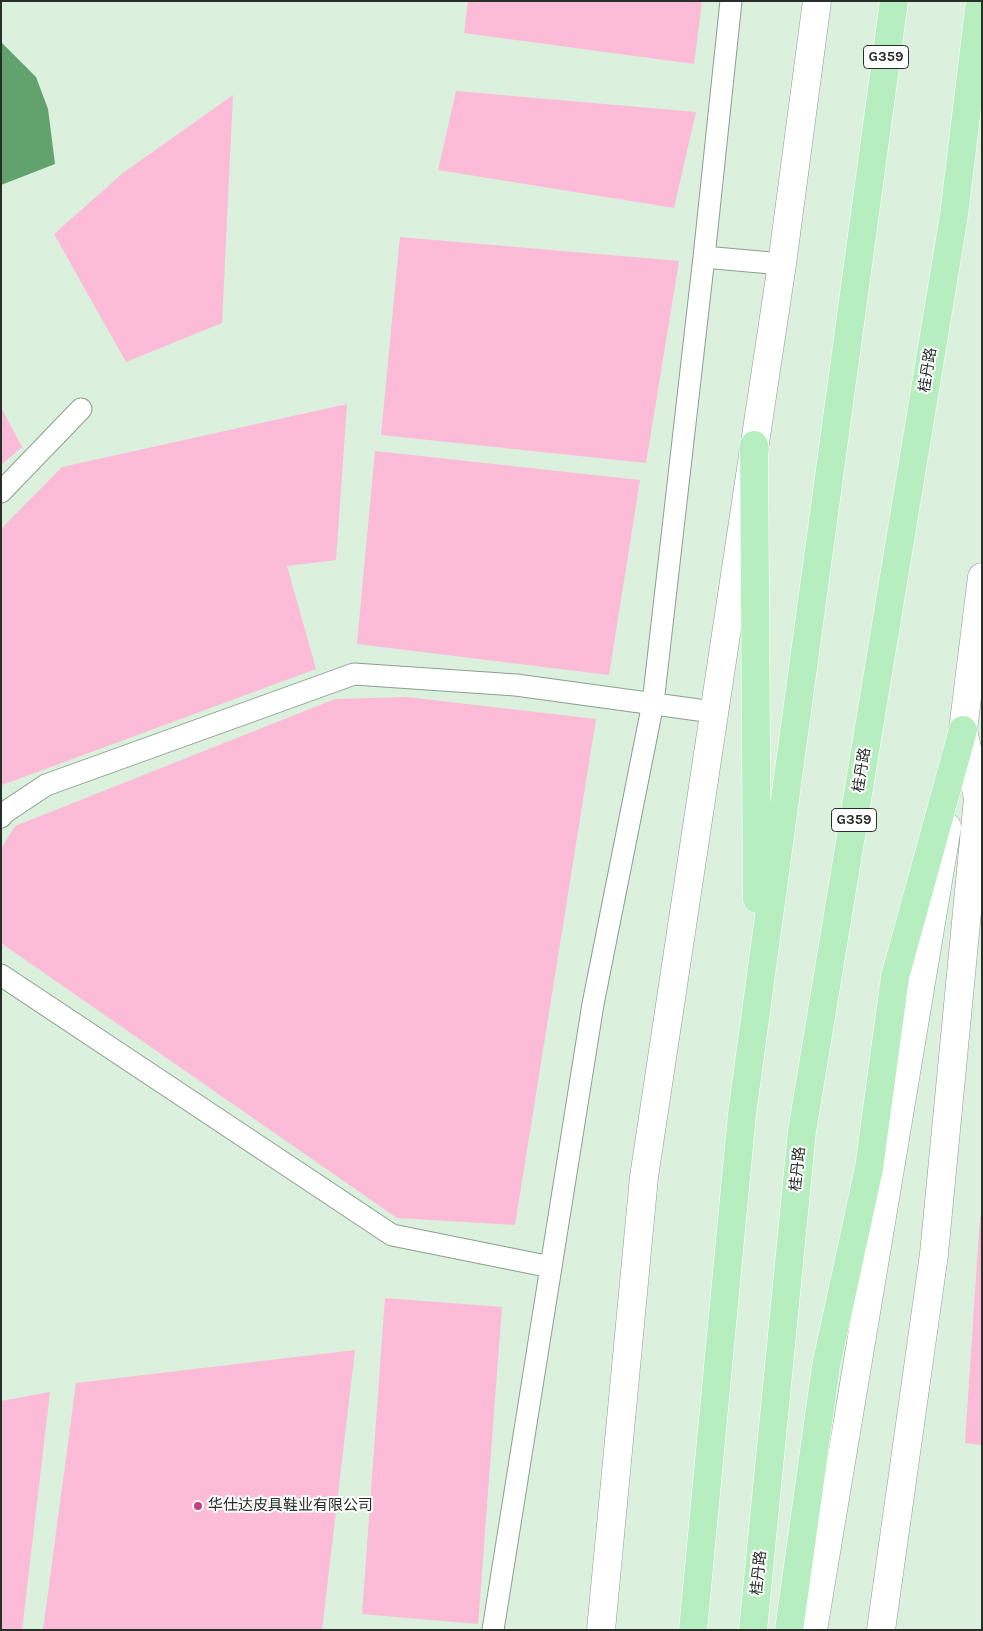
<!DOCTYPE html>
<meta charset="utf-8">
<style>
body{margin:0}
#map{position:relative;width:983px;height:1631px;overflow:hidden;background:#dcf0de;font-family:Karla,sans-serif}
canvas{display:block}
.frame{position:absolute;inset:0;border:2px solid #272f28;pointer-events:none}
</style>
<div id="map">
<canvas width="983" height="1631"></canvas>
<div class="frame"></div>
</div>
<script>
const ctx = document.querySelector('canvas').getContext('2d');
ctx.lineJoin = 'round';
function fillPath(path, color) {
  ctx.fillStyle = color;
  ctx.fill(path, 'evenodd');
}
function stroke(path, color, width, dash) {
  ctx.strokeStyle = color;
  ctx.lineWidth = width;
  ctx.lineCap = dash ? 'butt' : 'round';
  ctx.setLineDash(dash || []);
  ctx.stroke(path);
}
function label(font, color, halo, rows, align = 'center') {
  ctx.font = font + ' Karla,"Noto Sans SC",sans-serif';
  ctx.lineWidth = 4;
  ctx.setLineDash([]);
  ctx.textBaseline = 'middle';
  ctx.strokeStyle = halo;
  ctx.fillStyle = color;
  for (const [text, x, y, turn = 0] of rows) {
    ctx.save();
    ctx.translate(x, y);
    ctx.rotate((+turn || 0) * Math.PI / 180);
    ctx.textAlign = isNaN(turn) ? turn : align;
    if (halo) ctx.strokeText(text, 0, 0);
    ctx.fillText(text, 0, 0);
    ctx.restore();
  }
}
fillPath(new Path2D(`
 M 1,42 L 36,77 L 48,109 L 55,164 L 1,185 Z`), '#61a26d');
fillPath(new Path2D(`
 M 468,1 L 702,1 L 694,64 L 464,33 Z
 M 456,91 L 696,112 L 674,208 L 438,170 Z
 M 233,95 L 222,323 L 126,362 L 54,234 L 123,173 Z
 M 400,237 L 679,261 L 646,463 L 381,435 Z
 M 347,404 L 336,560 L 287,566 L 316,669 L 2,785 L 1,529 L 62,467 Z
 M 1,407 L 22,447 L 1,465 Z
 M 375,451 L 640,480 L 609,675 L 357,644 Z
 M 407,697 L 596,719 L 515,1225 L 397,1218 L 1,943 L 1,849 L 15,826 L 335,699 Z
 M 980,1217 L 982,1217 L 982,1445 L 965,1443 Z
 M 385,1298 L 502,1307 L 478,1624 L 362,1614 Z
 M 355,1350 L 322,1630 L 43,1630 L 76,1383 Z
 M 50,1392 L 22,1630 L 1,1630 L 1,1401 Z`), '#fcbcd7');
const minor = new Path2D(`
 M 704,257 L 782,264
 M 1,492 L 81,409
 M 1,817 L 4,813 L 46,785 L 354,674 L 516,685 L 713,712
 M 1,975 L 392,1235 L 551,1267
 M 493,1630 L 593,1004 L 653,703 L 704,257 L 731,1`);
const secondary = new Path2D(`
 M 601,1630 L 644,1177 L 782,264 L 817,1
 M 813,1630 L 947,827
 M 881,1630 L 934,1254 L 978,798 L 963,730 L 982,577`);
const trunk = new Path2D(`
 M 754,445 L 757,899
 M 693,1630 L 742,1114 L 894,1
 M 753,1630 L 802,1131 L 954,215 L 980,1
 M 789,1630 L 826,1366 L 869,1168 L 895,977 L 963,730`);
stroke(minor, '#8c9f8f', 23);
stroke(secondary, '#8c9f8f', 29);
stroke(trunk, '#fff', 29);
stroke(minor, '#fff', 21);
stroke(secondary, '#fff', 28);
stroke(trunk, '#b7eebf', 28);
for (const [x, y, r, color] of [
 [198,1506,5,"#c33f84"]
]) {
  const dot = new Path2D();
  dot.arc(x, y, r, 0, 2 * Math.PI);
  ctx.fillStyle = color;
  ctx.fill(dot);
  stroke(dot, '#fff', 2);
}
for (const [x, y, w] of [
 [886,57,45],
 [854,820,45]
]) {
  const box = new Path2D();
  box.roundRect(x - w / 2, y - 11.5, w, 23, 4);
  ctx.fillStyle = '#fff';
  ctx.fill(box);
  stroke(box, '#272f28', 1);
}
label('bold 14px', '#272f28', null, [
 ["G359",886,57],
 ["G359",854,820]
]);
label('15px', '#272f28', '#fff', [
 ["桂丹路",928,370,-81],
 ["桂丹路",862,770,-81],
 ["桂丹路",798,1169,-84],
 ["桂丹路",759,1573,-84]
]);
label('15px', '#272f28', '#fff', [
 ["华仕达皮具鞋业有限公司",208,1506]
], 'left');
</script>
